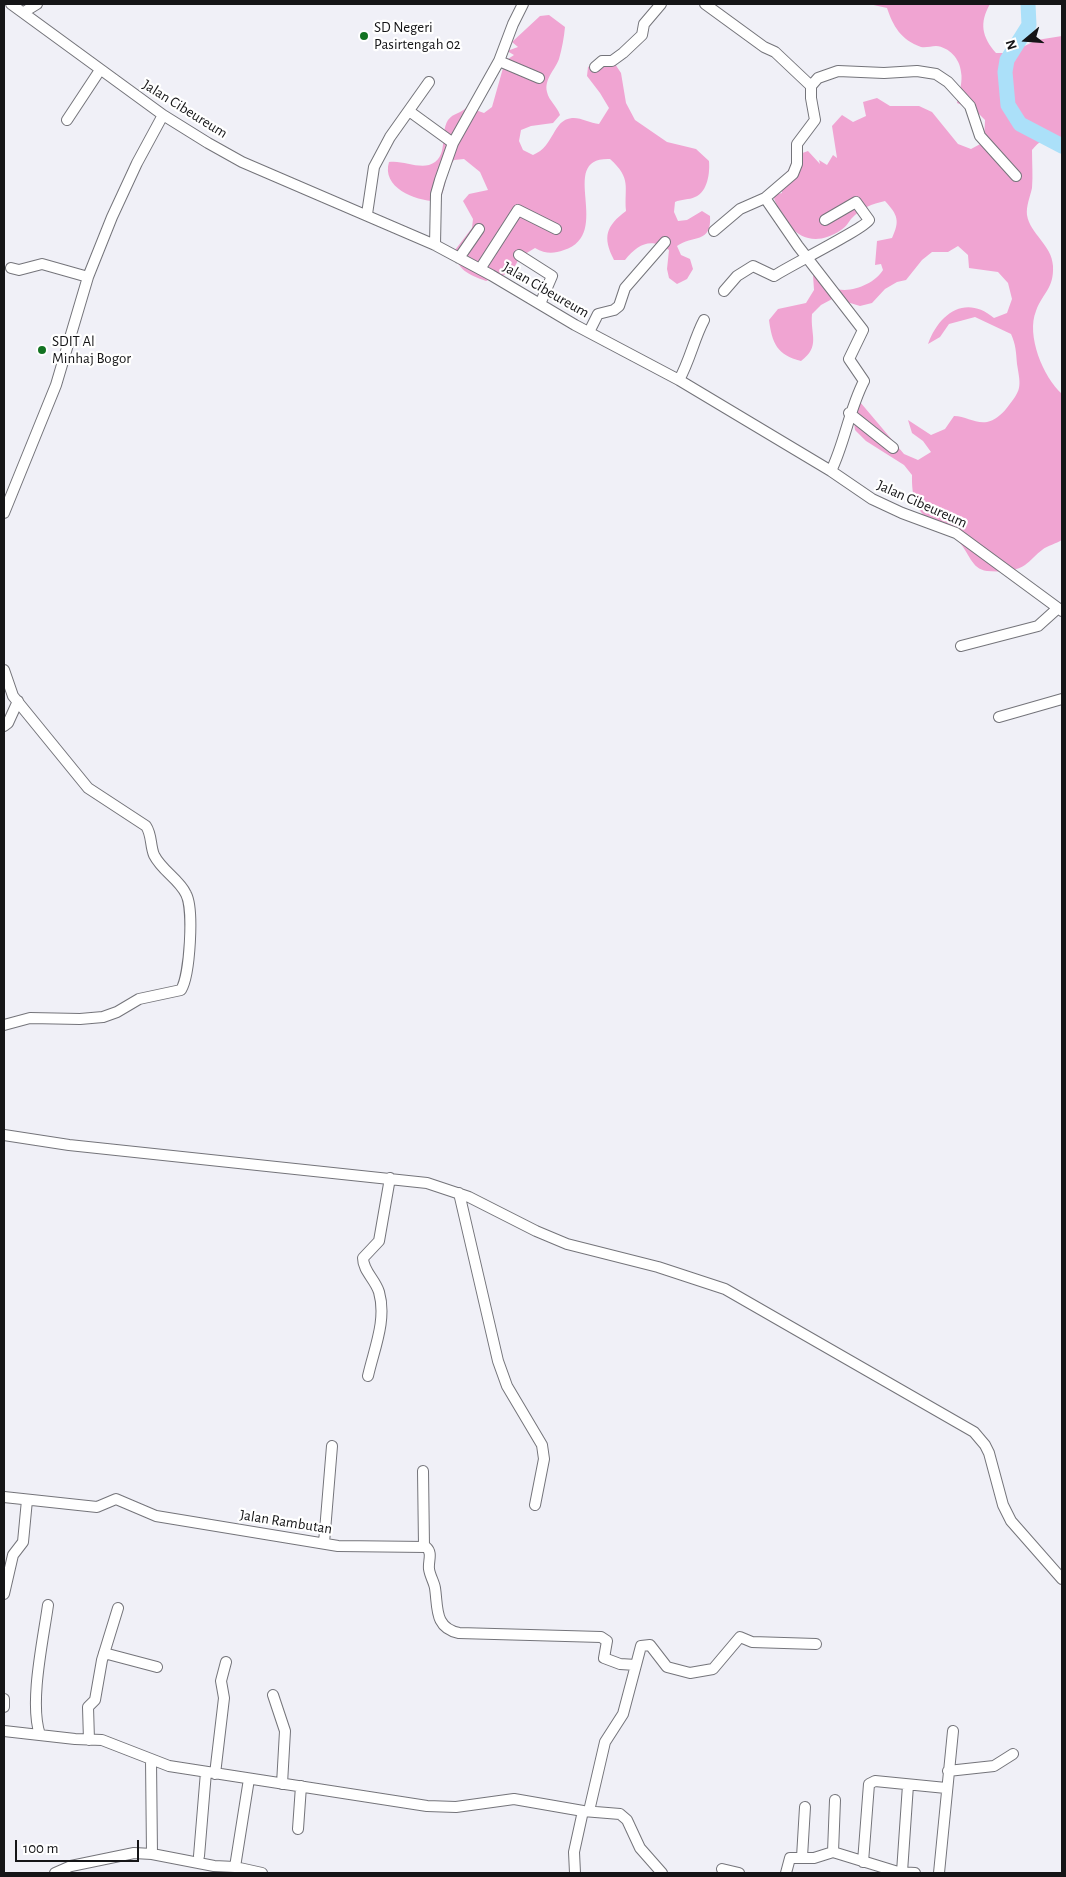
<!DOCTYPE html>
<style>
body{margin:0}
#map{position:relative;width:1066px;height:1877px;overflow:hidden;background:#f0f0f7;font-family:"Alegreya Sans",sans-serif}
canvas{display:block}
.frame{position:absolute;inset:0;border:5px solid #151517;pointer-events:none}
.north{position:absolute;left:1001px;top:15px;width:50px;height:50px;-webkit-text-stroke:4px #fff;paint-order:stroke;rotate:252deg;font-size:14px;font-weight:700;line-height:20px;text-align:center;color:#151517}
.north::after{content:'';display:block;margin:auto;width:18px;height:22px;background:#151517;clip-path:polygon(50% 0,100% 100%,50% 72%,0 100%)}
.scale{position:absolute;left:15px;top:1840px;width:124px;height:22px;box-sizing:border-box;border:2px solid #151517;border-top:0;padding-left:6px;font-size:15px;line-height:18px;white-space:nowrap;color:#151517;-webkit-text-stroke:4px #fff;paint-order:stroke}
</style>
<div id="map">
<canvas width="1066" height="1877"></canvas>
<div class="frame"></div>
<div class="north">N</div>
<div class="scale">100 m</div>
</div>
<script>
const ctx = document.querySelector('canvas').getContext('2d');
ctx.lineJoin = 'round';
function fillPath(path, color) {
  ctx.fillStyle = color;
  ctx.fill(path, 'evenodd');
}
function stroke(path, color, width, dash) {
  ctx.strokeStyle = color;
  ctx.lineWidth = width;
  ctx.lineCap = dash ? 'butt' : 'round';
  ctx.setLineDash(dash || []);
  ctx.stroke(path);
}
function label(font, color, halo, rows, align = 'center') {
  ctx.font = font + ' "Alegreya Sans",sans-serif';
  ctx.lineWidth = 4.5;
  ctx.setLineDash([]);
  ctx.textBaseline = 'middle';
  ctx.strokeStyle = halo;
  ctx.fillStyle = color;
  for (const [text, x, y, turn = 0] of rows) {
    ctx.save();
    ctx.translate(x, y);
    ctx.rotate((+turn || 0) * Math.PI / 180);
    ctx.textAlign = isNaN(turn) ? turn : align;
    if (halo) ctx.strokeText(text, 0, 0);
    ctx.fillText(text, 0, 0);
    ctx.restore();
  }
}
fillPath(new Path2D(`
 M 869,4 L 990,4 C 979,23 982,37 996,53 L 1010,53 L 1037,40 L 1062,36 L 1062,138 C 1048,136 1041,139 1032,150 C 1032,163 1033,176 1032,188 C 1030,197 1026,206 1027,215 C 1030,234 1052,245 1053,266 C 1054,289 1043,292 1036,311 C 1026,335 1043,377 1062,394 L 1062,540 C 1056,544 1048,545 1042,550 C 1036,554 1031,561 1025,565 C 1015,572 998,572 987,571 C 971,569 969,552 959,542 C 933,515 911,523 912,475 L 904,465 L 866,441 L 855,430 L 853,416 L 860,402 L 904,454 L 918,460 L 931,452 L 923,441 L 912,433 L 908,420 L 931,435 L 945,429 L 954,416 C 966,416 975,424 987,422 C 994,421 1002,414 1006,409 C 1022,389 1021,388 1017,364 C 1016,352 1016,345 1011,334 L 975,317 L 949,324 L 940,337 L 928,344 C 939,313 966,294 994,318 L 1007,313 L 1012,299 L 1008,283 L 998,272 L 969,268 L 968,255 L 958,246 L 948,252 L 932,252 L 922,260 L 906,280 L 897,282 L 885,289 L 872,303 L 860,306 L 834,298 L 821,305 L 812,314 C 810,335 821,346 801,361 C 777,355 772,343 769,320 L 778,309 L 806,303 L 814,290 L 813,275 C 821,279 829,286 837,289 C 853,293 875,283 883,270 L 881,264 L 875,265 L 877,241 L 892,238 C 900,221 898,215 885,201 C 872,204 861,208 851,219 C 848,223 846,227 841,230 C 807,253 783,228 773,195 L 782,193 L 780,181 L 789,169 L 794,156 L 808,151 L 820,164 L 819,160 L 827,165 L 833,155 L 837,158 L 832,126 L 842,115 L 853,122 L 866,116 L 863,102 L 877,98 L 890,106 L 919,106 L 932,112 L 958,144 L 971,149 L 984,142 L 985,120 L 975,110 L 957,103 C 959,93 963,81 961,72 C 960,59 949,47 936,46 C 931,46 926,48 921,47 C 901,40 893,26 887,8 Z
 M 549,15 L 565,27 C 564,38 562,48 559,59 C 555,70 544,79 547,92 C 549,101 557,106 560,115 L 553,123 L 531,126 L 521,130 L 519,141 L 523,150 L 533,155 C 555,146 552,120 572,118 C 580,117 590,123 599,124 L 609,108 L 600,93 L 587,76 L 588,67 L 596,63 L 615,64 L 621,73 L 626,103 L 635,120 L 667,142 L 696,149 L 709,161 C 710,172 708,192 695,197 C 689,200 681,199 675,202 L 674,212 L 678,221 L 687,220 L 702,211 L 710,216 C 712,244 692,235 677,246 L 681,255 L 690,259 L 693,269 L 687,279 L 677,284 L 669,278 L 667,269 L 669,250 C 651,237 638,244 625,260 L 614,260 C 602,237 606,226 626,211 C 624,186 632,179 610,159 C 555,157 615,234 564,250 C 553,254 546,254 535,248 L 520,257 L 515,266 L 506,274 L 486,281 C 469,275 455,269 455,250 L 472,228 L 473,219 L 463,201 L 469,194 L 488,190 L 480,172 L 464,159 L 454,160 C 444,173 447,190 438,201 C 417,202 381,188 389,162 C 402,160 416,168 429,165 C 450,158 439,134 448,120 C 453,113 462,113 467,107 L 484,113 L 492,107 L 505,61 L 514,55 L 507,51 L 518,47 L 512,42 L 540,16 Z`), '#f0a4d2');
stroke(new Path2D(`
 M 1028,4 L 1029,25 L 1007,60 L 1005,72 L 1008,105 L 1020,124 L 1062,146`), '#abe0f9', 15);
const minor = new Path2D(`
 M 11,4 L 163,115 L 208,143 L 242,162 L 435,245 L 491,275 L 575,325 L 679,380 L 831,471 L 872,499 L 902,513 L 956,533 L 1062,611
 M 705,4 L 764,47 L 775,52 L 811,86 L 818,78 L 838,71 L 884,73 L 917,71 L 936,74 L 948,82 L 970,106 L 980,136 L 1016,176
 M 24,12 L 37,4
 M 499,61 L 539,78
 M 595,67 L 602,61 L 612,61 L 623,53 L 642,35 L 644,24 L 661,4
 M 409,111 L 453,143
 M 67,120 L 100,70
 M 765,198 L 798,246 L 863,330 L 849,359 L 864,381 C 849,410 845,442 831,471
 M 367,214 L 374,167 L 390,137 L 429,82
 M 714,231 L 740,209 L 765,198 L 793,174 L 797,164 L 797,144 L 815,120 L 811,98 L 811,86
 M 435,245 L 436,194 L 440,180 L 453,143 L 499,61 L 513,24 L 523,4
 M 519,255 L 552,276 L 540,304
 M 459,258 L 479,229
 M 11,268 L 19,270 L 42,264 L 88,277
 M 480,269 L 518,210 L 556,229
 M 724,291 L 737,276 L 753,266 L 774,276 C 789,266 865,228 869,220 L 856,202 L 825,220
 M 589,332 L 598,314 L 614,310 L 619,306 L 625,288 L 665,242
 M 679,380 C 690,360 694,339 704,320
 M 849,413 L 893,448
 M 4,513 L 56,385 L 88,277 L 112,217 L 137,163 L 163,115
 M 961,646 L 1038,626 L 1058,608
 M 4,670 L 13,696 L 88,788 L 146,826 C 152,835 150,845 154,855 C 162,871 179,879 186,894 C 194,909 190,975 181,990 L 139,999 L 117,1012 L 103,1017 L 80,1019 L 30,1018 L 4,1025
 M 999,717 L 1062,699
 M 4,726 L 8,723 L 18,701
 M 4,1135 L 69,1145 L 427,1183 L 469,1197 L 536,1231 L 567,1244 L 658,1267 L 725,1289 L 974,1432 L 985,1445 L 989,1453 L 1003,1505 L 1011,1521 L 1062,1579
 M 459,1193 L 498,1361 L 507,1386 L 542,1445 L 544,1459 L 535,1505
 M 368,1376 C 374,1349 387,1320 379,1292 C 375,1279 363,1271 363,1258 L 379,1241 L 390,1178
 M 423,1471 L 424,1546
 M 4,1497 L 97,1507 L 116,1499 L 156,1516 L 338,1546 L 426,1547 C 433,1553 428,1561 429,1569 C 430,1576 434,1582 435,1588 C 438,1607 434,1628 459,1633 L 601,1637 L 607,1641 L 604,1658 L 620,1664 L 636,1665 L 641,1646 L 650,1645 L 667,1667 L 690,1673 L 713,1669 L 740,1637 L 752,1642 L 816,1644
 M 324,1543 L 332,1446
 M 4,1594 L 13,1555 L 23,1542 L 27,1500
 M 104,1653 L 157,1667
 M 273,1695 L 285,1731 L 282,1784
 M 4,1699 L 4,1707
 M 4,1731 L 75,1739 L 102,1740 L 169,1766 L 427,1806 L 456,1807 L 514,1799 L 583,1811 L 620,1814 L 627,1820 L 640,1848 L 662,1873
 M 40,1735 C 29,1703 43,1641 48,1605
 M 89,1740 L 88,1707 L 95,1700 L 102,1660 L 118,1608
 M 151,1760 L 152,1854
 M 948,1771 L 994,1766 L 1013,1754
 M 215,1774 L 224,1698 L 221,1681 L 226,1662
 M 589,1811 L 605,1742 L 623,1714 L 636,1665
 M 298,1829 L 301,1786
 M 833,1852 L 835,1800
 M 199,1856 L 206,1772
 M 802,1857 L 805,1807
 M 863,1862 L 869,1784 L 875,1781 L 946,1788
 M 235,1867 L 262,1873
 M 722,1869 L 739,1873
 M 902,1872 L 908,1785
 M 55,1873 L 71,1866 L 134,1853 L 152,1854 L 214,1866 L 235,1867 L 249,1779
 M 575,1873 L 574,1852 L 583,1811
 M 786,1873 L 790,1858 L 814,1858 L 833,1852 L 898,1872 L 915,1873
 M 939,1873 L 953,1731`);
stroke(minor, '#74747a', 12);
stroke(minor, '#fff', 10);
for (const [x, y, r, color] of [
 [364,36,5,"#137322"],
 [42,350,5,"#137322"]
]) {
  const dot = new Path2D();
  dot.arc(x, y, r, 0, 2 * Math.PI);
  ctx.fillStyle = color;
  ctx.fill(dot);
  stroke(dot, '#fff', 2);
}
label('15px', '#151517', '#fff', [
 ["SD Negeri",374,27],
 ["Pasirtengah 02",374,44],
 ["SDIT Al",52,341],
 ["Minhaj Bogor",52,358]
], 'left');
label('15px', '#151517', '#fff', [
 ["Jalan Cibeureum",185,109,32],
 ["Jalan Cibeureum",546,290,30],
 ["Jalan Cibeureum",922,504,24],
 ["Jalan Rambutan",286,1522,9]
]);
</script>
